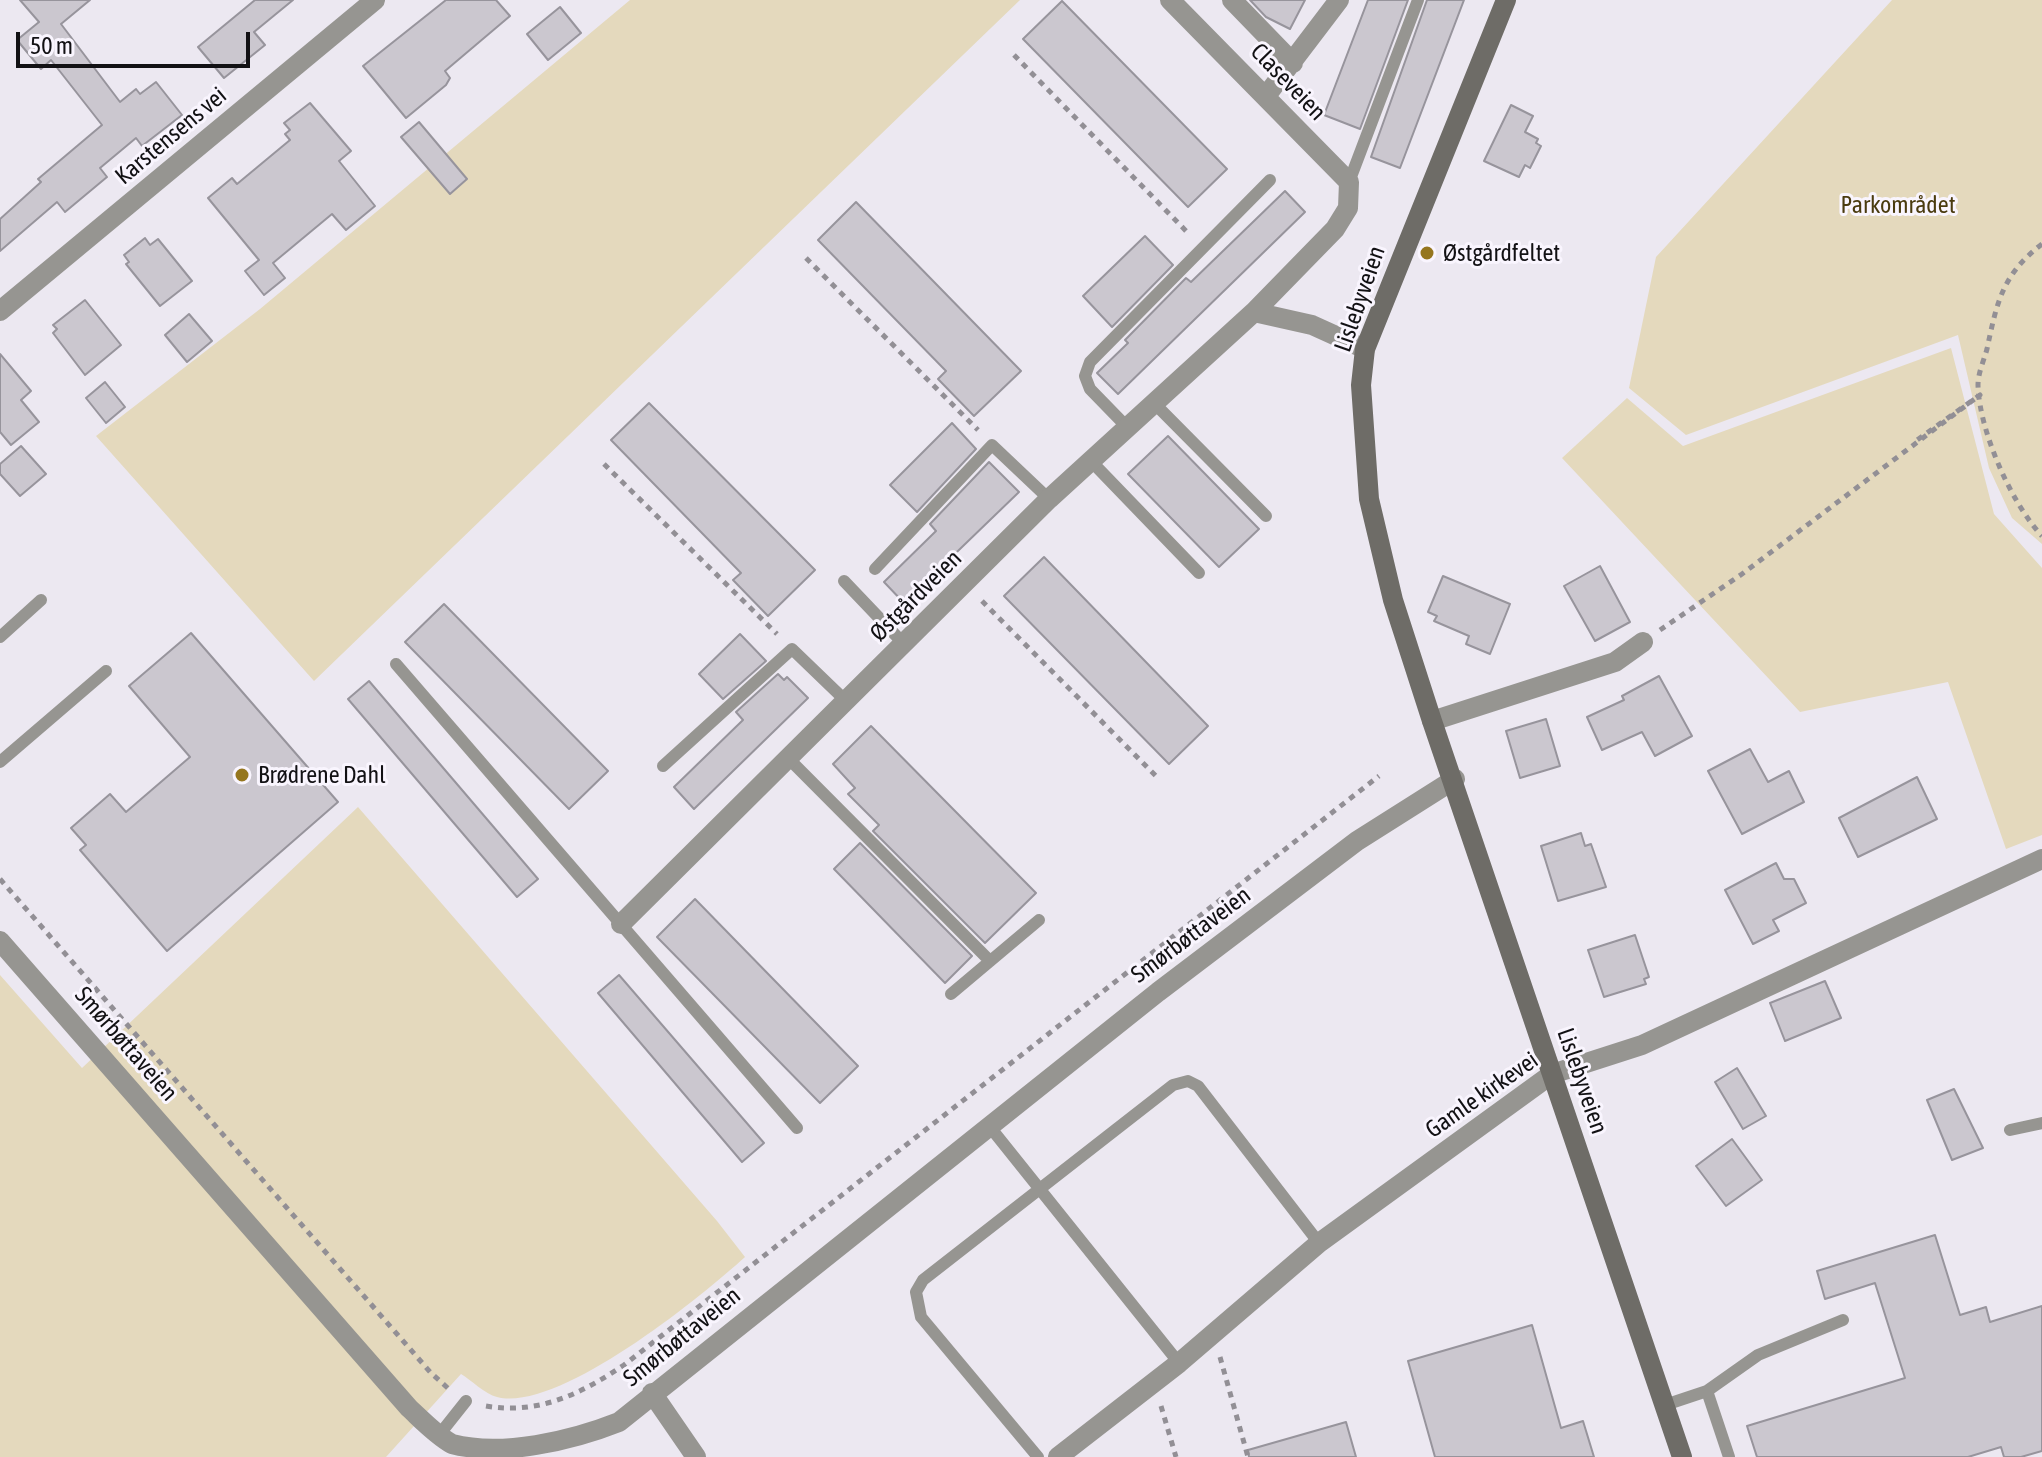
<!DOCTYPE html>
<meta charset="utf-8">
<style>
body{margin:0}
#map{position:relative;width:2042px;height:1457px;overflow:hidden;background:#ece8f1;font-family:"Asap Condensed",sans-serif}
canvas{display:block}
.scale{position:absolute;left:16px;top:32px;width:234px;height:36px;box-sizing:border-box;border:4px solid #121114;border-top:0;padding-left:10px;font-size:24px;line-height:28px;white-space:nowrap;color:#121114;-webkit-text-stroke:6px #f9f5fe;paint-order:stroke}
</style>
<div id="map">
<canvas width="2042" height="1457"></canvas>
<div class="scale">50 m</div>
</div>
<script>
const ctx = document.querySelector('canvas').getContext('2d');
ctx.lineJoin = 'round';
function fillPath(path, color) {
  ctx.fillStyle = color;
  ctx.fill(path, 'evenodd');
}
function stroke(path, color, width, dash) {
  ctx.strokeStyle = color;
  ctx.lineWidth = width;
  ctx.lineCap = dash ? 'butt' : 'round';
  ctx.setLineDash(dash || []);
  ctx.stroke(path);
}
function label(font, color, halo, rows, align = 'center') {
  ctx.font = font + ' "Asap Condensed",sans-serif';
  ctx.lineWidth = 6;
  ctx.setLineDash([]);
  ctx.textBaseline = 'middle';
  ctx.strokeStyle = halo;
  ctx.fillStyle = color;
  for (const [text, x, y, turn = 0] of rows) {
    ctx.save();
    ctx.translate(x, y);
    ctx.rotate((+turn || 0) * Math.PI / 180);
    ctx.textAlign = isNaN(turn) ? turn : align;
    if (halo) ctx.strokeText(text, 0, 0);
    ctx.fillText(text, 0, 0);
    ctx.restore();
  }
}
fillPath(new Path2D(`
 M 630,0 L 1020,0 L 314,681 L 96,436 L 260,309 Z
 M 1892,0 L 2042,0 L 2042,544 L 2012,518 L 1989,468 L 1958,335 L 1686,435 L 1629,388 L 1656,257 Z
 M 1951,348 L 1994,514 L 2042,568 L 2042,835 L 2006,849 L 1948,682 L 1800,712 L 1562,458 L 1627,398 L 1683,446 Z
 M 358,807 L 717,1221 L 745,1257 C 700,1298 558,1413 497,1397 C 485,1394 471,1380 461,1374 L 386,1457 L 0,1457 L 0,975 L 82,1068 Z`), '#e4d9bd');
const building = new Path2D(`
 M 20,0 L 90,0 L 61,24 L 120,102 L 136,89 L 140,94 L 156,82 L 182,115 L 142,146 L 136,138 L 100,168 L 107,177 L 65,212 L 57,202 L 0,251 L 0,219 L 41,182 L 38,179 L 102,125 L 51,60 L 41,69 L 17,40 L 39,22 Z
 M 255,0 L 293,0 L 254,32 L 265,45 L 224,78 L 198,47 Z
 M 446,0 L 496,0 L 510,16 L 445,71 L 450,78 L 446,85 L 406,118 L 363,66 Z
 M 1250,0 L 1305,0 L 1290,29 L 1266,17 Z
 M 1368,0 L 1408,0 L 1360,129 L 1324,115 Z
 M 1427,0 L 1464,0 L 1400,168 L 1371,157 Z
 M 1062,1 L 1227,169 L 1188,207 L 1023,39 Z
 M 560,7 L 581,33 L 548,60 L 527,34 Z
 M 310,103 L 351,151 L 339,161 L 375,206 L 346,230 L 332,214 L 273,263 L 285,278 L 264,295 L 245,271 L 259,260 L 208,198 L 232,178 L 237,184 L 290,140 L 285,134 L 290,130 L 284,123 Z
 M 1511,105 L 1533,116 L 1525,132 L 1538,139 L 1536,143 L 1541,146 L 1530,168 L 1525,165 L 1519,177 L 1484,161 Z
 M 419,122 L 467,179 L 450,194 L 401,137 Z
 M 1285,191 L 1305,212 L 1118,394 L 1097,373 L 1128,343 L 1125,340 L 1186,278 L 1191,282 Z
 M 856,202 L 1021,371 L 974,416 L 938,379 L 946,371 L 818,240 Z
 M 1145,236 L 1173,265 L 1112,327 L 1083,296 Z
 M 145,238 L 150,245 L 158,239 L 192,281 L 160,306 L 126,264 L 129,262 L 124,255 Z
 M 85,300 L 121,345 L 85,375 L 53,333 L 57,329 L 53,325 Z
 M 189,314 L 212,341 L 187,362 L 165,335 Z
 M 0,354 L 31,391 L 21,400 L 39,422 L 11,445 L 0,432 Z
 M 105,382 L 125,407 L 106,423 L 86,398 Z
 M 649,403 L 815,570 L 768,616 L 733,580 L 741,573 L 611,440 Z
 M 952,423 L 976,449 L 917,512 L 890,485 Z
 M 1168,436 L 1259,529 L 1219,567 L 1128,474 Z
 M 21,446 L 46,474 L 20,496 L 0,474 L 0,464 Z
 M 989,462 L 1019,492 L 904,603 L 884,582 L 936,531 L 930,524 Z
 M 1044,557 L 1208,726 L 1169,764 L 1004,596 Z
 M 1600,566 L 1630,622 L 1595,641 L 1564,586 Z
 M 1443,576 L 1510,604 L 1490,654 L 1466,644 L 1469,636 L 1434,621 L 1437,616 L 1428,612 Z
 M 444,604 L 608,771 L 569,809 L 405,642 Z
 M 191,633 L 338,802 L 167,951 L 80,850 L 86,845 L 71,828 L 110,794 L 126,812 L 190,757 L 129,686 Z
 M 740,634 L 766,661 L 723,699 L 699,674 Z
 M 778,674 L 784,680 L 787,677 L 808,698 L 694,809 L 674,787 L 743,720 L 736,712 Z
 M 1659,676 L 1692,736 L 1655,756 L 1642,732 L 1602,750 L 1587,717 L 1624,700 L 1622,696 Z
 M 369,681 L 538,879 L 517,897 L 348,699 Z
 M 1546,719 L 1560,766 L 1520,778 L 1506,731 Z
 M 871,726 L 1036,893 L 985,943 L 873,831 L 879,825 L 848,794 L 855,788 L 833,764 Z
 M 1750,749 L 1768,782 L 1789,771 L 1804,802 L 1742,834 L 1708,771 Z
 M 1917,777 L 1937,819 L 1858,857 L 1839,818 Z
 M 1581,833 L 1585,846 L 1591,844 L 1606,887 L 1558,901 L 1541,846 Z
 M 860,843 L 972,956 L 945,983 L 834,869 Z
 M 1776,863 L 1784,879 L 1794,879 L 1806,903 L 1773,920 L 1779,931 L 1753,944 L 1725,890 Z
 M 695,899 L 858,1066 L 820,1103 L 657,937 Z
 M 1635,935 L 1649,977 L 1644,979 L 1646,984 L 1604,997 L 1588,950 Z
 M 619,975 L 764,1143 L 742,1162 L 598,993 Z
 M 1825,981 L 1841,1018 L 1785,1041 L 1770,1003 Z
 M 1737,1068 L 1766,1116 L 1743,1129 L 1715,1082 Z
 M 1954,1089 L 1983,1148 L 1952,1160 L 1927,1100 Z
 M 1732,1139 L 1762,1180 L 1726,1206 L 1696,1166 Z
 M 1935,1235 L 1960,1315 L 1986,1307 L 1990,1322 L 2042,1306 L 2042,1451 L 2021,1457 L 2004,1457 L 2001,1447 L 1968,1457 L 1757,1457 L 1747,1426 L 1905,1378 L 1875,1283 L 1825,1299 L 1817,1271 Z
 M 1532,1325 L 1561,1428 L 1583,1421 L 1594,1457 L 1435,1457 L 1408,1361 Z
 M 1346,1422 L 1356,1457 L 1249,1457 L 1248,1450 Z`);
fillPath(building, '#cbc7cf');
stroke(building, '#97949c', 2);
stroke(new Path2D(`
 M 1014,55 L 1189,234
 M 2042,244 C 2002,275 1997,302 1987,349 C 1984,360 1978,373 1978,385 C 1979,430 2011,503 2042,536
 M 806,258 L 978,430
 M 604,464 L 777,634
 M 982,601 L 1156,776
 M 1660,630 L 1742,574 L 1980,395 L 1917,440
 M 0,879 L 431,1373 L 451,1391
 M 1220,1357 L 1248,1457
 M 486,1406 C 538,1415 581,1394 624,1365 L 1379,776
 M 1161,1406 L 1176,1457`), '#928f95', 5, [6, 6]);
stroke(new Path2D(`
 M 1349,182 L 1418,0
 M 1152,401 L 1266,516
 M 1126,426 L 1090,389 L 1085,376 L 1090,362 L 1270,180
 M 1090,460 L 1199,573
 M 875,569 L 992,445 L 1049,499
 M 844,581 L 904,644
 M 0,637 L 41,600
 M 396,664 L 797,1128
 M 787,757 L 990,961
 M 0,762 L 106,671
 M 663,766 L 792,649 L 847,702
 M 951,994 L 1039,920
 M 990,1127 L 1179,1363
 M 2010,1130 L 2042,1123
 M 1707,1391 L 1729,1457
 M 1665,1405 L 1707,1391 L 1758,1355 L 1843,1320
 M 439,1435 L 466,1401
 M 1038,1457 L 921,1317 L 916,1292 L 923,1280 L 1173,1085 L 1188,1081 L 1198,1086 L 1319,1243`), '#969591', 12);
stroke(new Path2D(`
 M 1170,0 L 1349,182 L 1348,208 L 1335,229 L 1254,312 L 1312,325 L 1365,349
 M 1232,0 L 1293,63
 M 1266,96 L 1339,0
 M 0,311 L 375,0
 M 1432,721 L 1615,662 L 1643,642
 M 621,924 L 1049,499 L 1254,312
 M 0,941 L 409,1408 C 422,1420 436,1435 452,1444 C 502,1457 571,1441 619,1422 L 1158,992 L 1357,841 L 1455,779
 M 652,1393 L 696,1457
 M 1058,1457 L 1179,1363 L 1319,1243 L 1552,1074 L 1642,1045 L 2042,859`), '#969591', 20);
stroke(new Path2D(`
 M 1506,0 L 1365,349 L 1361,385 L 1369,499 L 1393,600 L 1432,721 L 1682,1457`), '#6e6c67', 20);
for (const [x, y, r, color] of [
 [1427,253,8,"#95761e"],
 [242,775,8,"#95761e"]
]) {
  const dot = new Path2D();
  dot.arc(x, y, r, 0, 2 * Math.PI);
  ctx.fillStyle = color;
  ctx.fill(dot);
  stroke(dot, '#f9f5fe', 3);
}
label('24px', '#121114', '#f9f5fe', [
 ["Claseveien",1288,82,46],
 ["Karstensens vei",171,136,-40],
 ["Lislebyveien",1360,299,-71],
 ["Østgårdveien",916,596,-45],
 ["Smørbøttaveien",1191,935,-37],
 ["Smørbøttaveien",126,1044,49],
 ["Lislebyveien",1582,1081,71],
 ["Gamle kirkevei",1482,1095,-35],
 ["Smørbøttaveien",682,1337,-39]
]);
label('24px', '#4a3b0f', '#f9f5fe', [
 ["Parkområdet",1898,205]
]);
label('24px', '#121114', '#f9f5fe', [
 ["Østgårdfeltet",1443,253],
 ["Brødrene Dahl",258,775]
], 'left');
</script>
